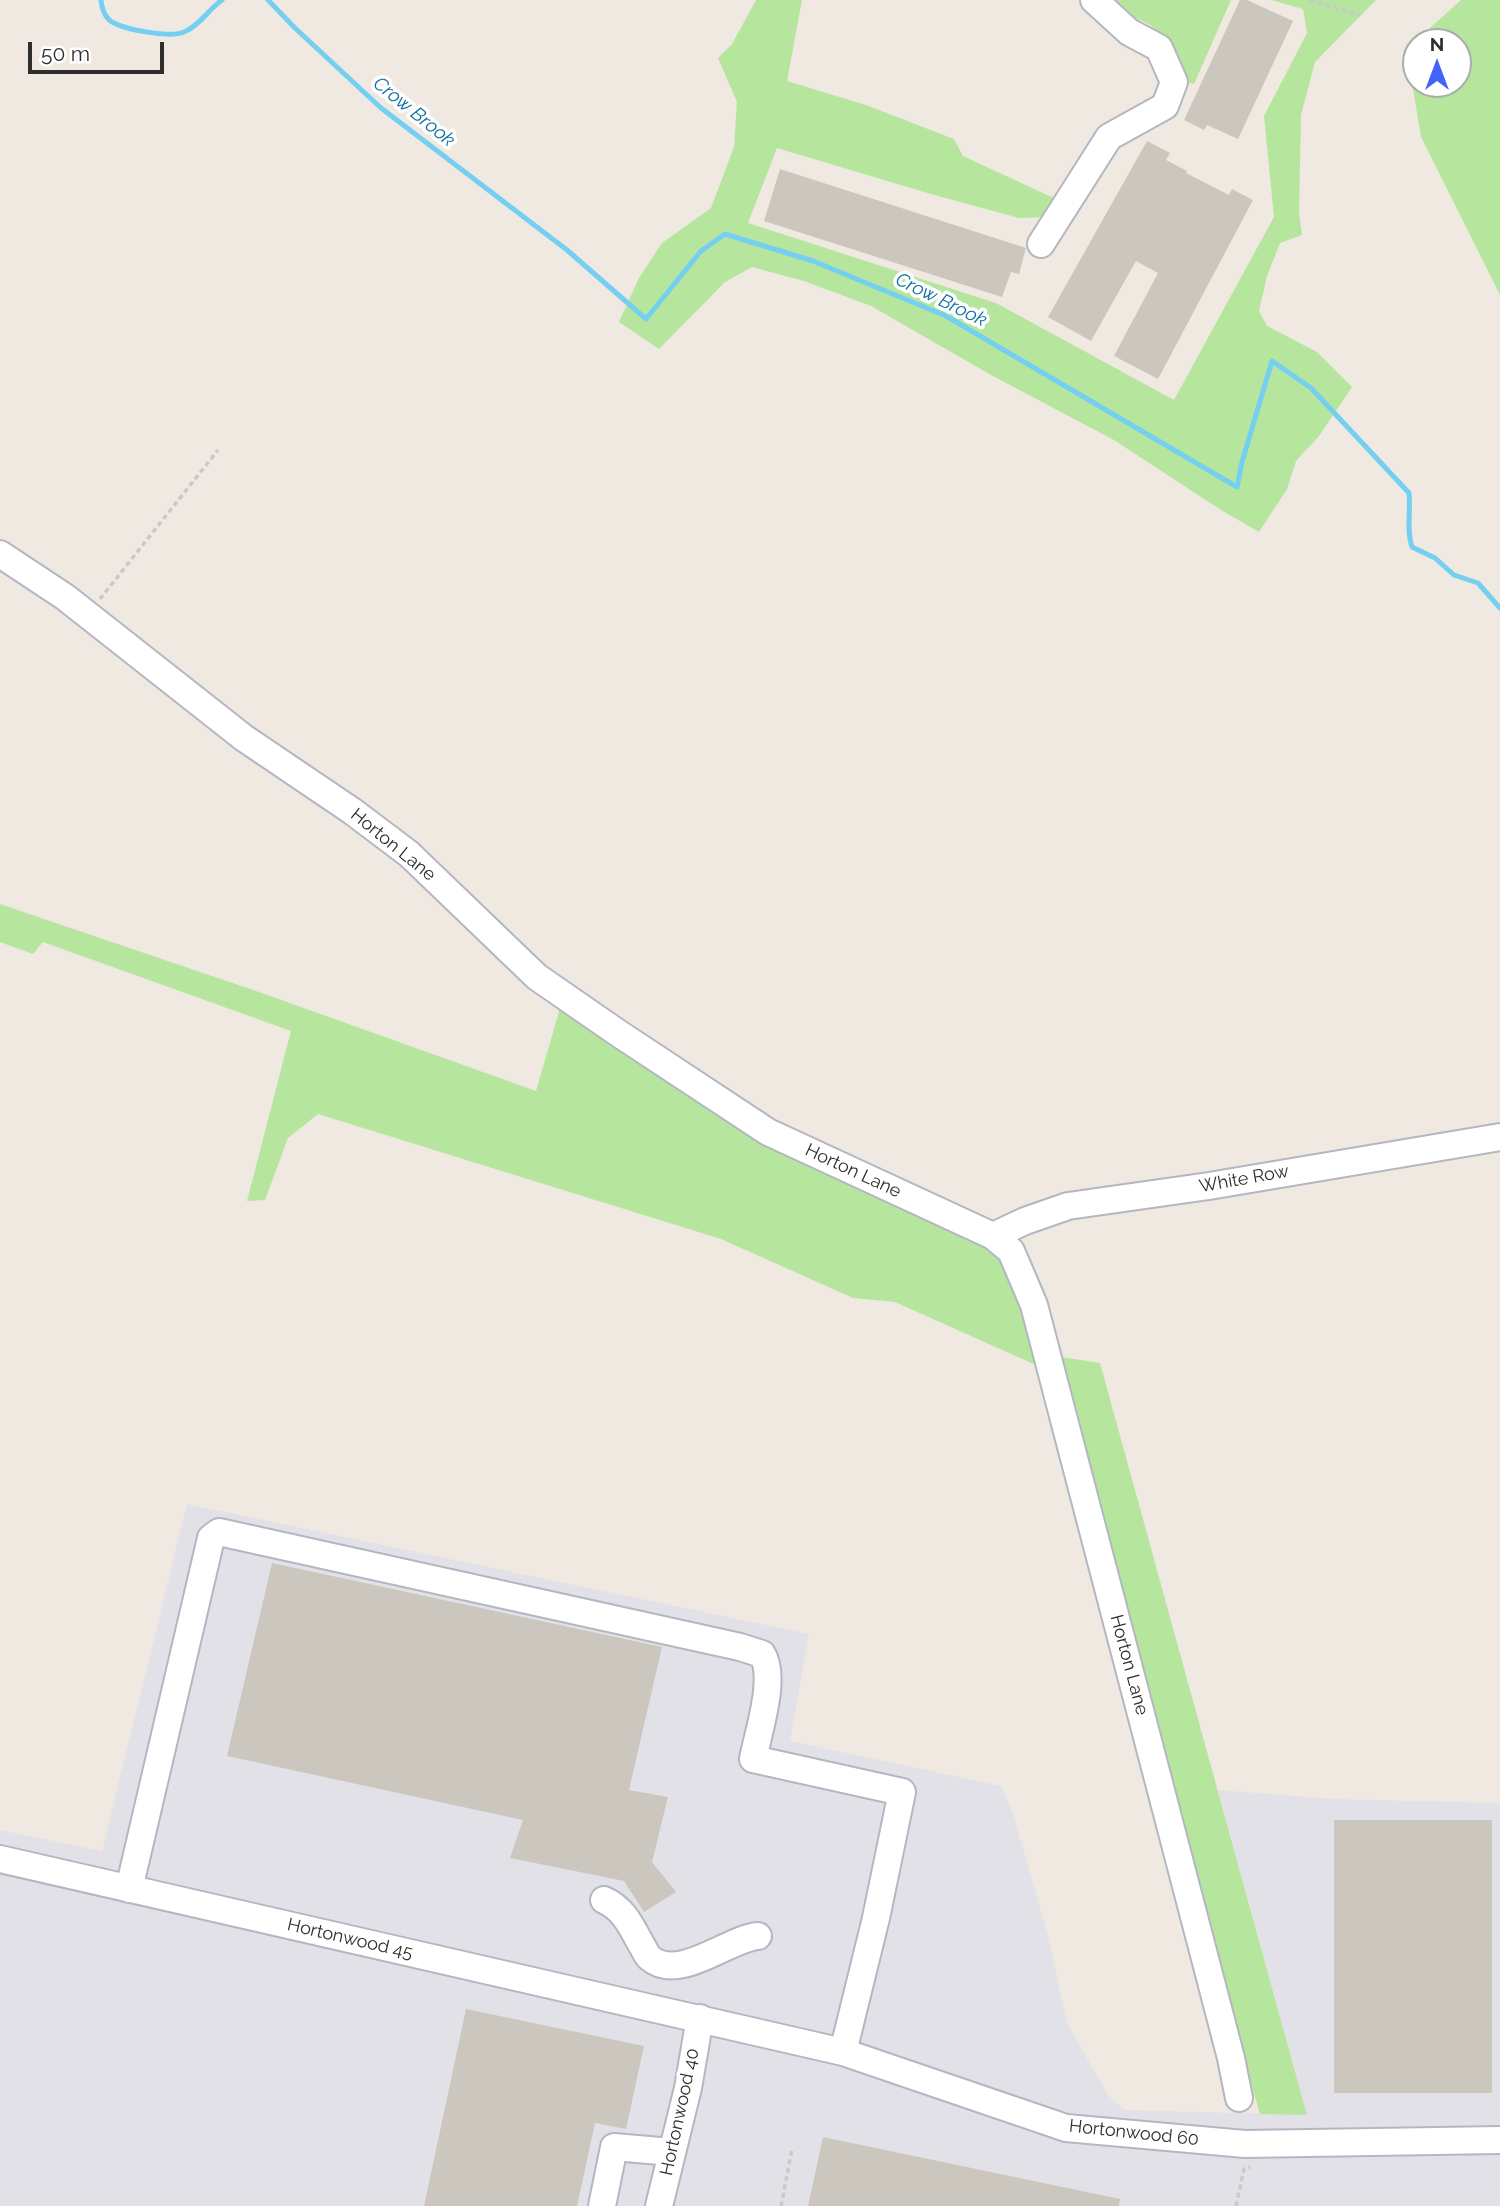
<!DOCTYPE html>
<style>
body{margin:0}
#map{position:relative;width:1500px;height:2206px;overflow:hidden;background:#efe9e1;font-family:Raleway,sans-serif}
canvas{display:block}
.north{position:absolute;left:1402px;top:28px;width:70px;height:70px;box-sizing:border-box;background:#fff;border:2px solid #ababab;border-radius:50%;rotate:0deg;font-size:19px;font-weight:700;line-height:28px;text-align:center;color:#2e2e2e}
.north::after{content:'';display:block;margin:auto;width:24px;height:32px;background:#4264fb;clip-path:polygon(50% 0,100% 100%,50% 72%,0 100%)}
.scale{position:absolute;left:28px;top:42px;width:136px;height:32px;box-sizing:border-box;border:4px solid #2e2e2e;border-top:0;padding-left:9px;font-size:21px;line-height:24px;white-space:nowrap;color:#2e2e2e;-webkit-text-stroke:5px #fff;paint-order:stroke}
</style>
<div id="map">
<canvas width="1500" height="2206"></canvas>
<div class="north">N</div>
<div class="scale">50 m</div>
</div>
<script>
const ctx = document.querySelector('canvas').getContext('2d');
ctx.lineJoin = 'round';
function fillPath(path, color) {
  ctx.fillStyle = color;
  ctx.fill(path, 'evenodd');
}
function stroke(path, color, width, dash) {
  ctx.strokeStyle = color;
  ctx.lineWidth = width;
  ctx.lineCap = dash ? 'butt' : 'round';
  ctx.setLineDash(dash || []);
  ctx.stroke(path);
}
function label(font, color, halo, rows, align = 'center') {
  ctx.font = font + ' Raleway,sans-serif';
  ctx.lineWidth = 7;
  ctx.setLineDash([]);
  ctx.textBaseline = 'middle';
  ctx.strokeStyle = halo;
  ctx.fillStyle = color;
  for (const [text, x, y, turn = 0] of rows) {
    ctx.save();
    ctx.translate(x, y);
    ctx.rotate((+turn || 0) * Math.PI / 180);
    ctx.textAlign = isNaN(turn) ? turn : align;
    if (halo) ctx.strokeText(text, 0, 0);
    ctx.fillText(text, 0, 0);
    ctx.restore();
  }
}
fillPath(new Path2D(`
 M 187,1504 L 809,1634 L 790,1741 L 1001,1786 L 1013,1814 L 1048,1935 L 1067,2023 L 1108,2095 L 1124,2110 L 1307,2115 L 1218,1790 L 1332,1799 L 1500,1803 L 1500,2206 L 0,2206 L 0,1830 L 102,1851 Z`), '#e3e1e8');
fillPath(new Path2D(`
 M 756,0 L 802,0 L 787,81 L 866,105 L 954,139 L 963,156 L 1058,200 L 1048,217 L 1019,218 L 931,194 L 777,148 L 748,223 L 996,303 L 1174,400 L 1274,217 L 1264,116 L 1307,33 L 1303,9 L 1271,0 L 1376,0 L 1315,62 L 1301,115 L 1299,213 L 1302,235 L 1280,243 L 1267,276 L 1259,311 L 1267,326 L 1317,352 L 1352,387 L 1319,436 L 1296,461 L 1287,489 L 1259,532 L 1221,510 L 1114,440 L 991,375 L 871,306 L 804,281 L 752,267 L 725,282 L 659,349 L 619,322 L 639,278 L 662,243 L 711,208 L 734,147 L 737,102 L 718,58 L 732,44 Z
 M 1109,0 L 1231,0 L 1194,84 L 1184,81 C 1177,63 1170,42 1155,29 C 1141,16 1119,17 1109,0 Z
 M 1461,0 L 1500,0 L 1500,295 L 1421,137 L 1410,71 L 1416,59 L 1416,84 L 1458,84 L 1458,42 L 1424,42 L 1430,28 Z
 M 0,904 L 259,992 L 536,1091 L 561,1005 L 999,1252 L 1018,1281 L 1038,1366 L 895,1302 L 853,1298 L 721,1239 L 318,1114 L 288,1138 L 265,1200 L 247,1201 L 291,1031 L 43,942 L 33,954 L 0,942 Z
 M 1061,1357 L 1100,1363 L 1307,2115 L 1260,2114 L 1231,2015 Z`), '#b6e59e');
stroke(new Path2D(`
 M 101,0 C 102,9 105,19 114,23 C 127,30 171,38 184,32 C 199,26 209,9 222,0
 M 268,0 L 295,28 L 381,108 L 567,250 L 646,319 L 701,251 L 725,234 L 813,261 L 946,316 L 1237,487 L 1242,462 L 1272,361 L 1311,388 L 1409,493 C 1411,512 1406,529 1412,547 L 1435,558 L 1454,575 L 1478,583 L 1500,608`), '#75cff0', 5);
fillPath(new Path2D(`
 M 1240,0 L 1247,0 L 1293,21 L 1238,139 L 1207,125 L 1204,130 L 1184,120 Z
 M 1147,141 L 1170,153 L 1166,160 L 1187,171 L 1186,173 L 1229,195 L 1232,189 L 1253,200 L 1158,379 L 1114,356 L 1158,273 L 1136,261 L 1091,341 L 1048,317 Z
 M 780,169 L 1026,248 L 1019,274 L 1011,272 L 1002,297 L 764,221 Z
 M 272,1563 L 662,1647 L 629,1790 L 668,1797 L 652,1862 L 676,1892 L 644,1912 L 624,1881 L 510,1858 L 523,1820 L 227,1756 Z
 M 1334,1820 L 1492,1820 L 1492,2093 L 1334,2093 Z
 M 466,2009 L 644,2046 L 626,2129 L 595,2123 L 577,2206 L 424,2206 Z
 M 823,2137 L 1120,2199 L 1119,2206 L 808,2206 Z`), '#cbc7bf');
const minor = new Path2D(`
 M 1041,244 L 1109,137 L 1165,106 L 1174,82 L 1159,48 L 1129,32 L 1094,0
 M 0,554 L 65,597 L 244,738 L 352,811 L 409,854 L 537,977 L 618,1033 L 768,1132 L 993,1236 L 1011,1251 L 1034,1305 L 1231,2058 L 1239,2098
 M 993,1236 L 1025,1221 L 1068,1206 L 1209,1186 L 1500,1137
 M 0,1859 L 843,2052 L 1066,2128 L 1245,2144 L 1500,2140
 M 129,1889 L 208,1551 L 211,1538 L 219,1532 L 740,1647 L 762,1654 C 777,1677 758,1733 753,1759 L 902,1792 L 876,1918 L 843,2052
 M 604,1900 C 624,1909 631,1926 641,1944 C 644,1948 646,1955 650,1958 C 679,1983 729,1938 758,1936
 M 602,2206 L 614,2147 L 672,2152
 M 659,2206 L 688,2088 L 700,2018`);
stroke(minor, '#b4b7c1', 30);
stroke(new Path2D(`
 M 1309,0 L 1360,15
 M 100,599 L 218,450
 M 781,2206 L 792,2149
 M 1236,2206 L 1244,2169 L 1250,2167`), '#c9c9c9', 3.5, [5, 3.5]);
stroke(minor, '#fff', 26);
label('18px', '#2e2e2e', '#fff', [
 ["Horton Lane",393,845,39],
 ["Horton Lane",853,1171,25],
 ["White Row",1244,1179,-10],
 ["Horton Lane",1129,1665,75],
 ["Hortonwood 45",350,1939,13],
 ["Hortonwood 40",680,2112,-78],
 ["Hortonwood 60",1134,2133,6]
]);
label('italic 19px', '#0d6fa3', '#fff', [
 ["Crow Brook",414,112,39],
 ["Crow Brook",941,300,26]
]);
</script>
